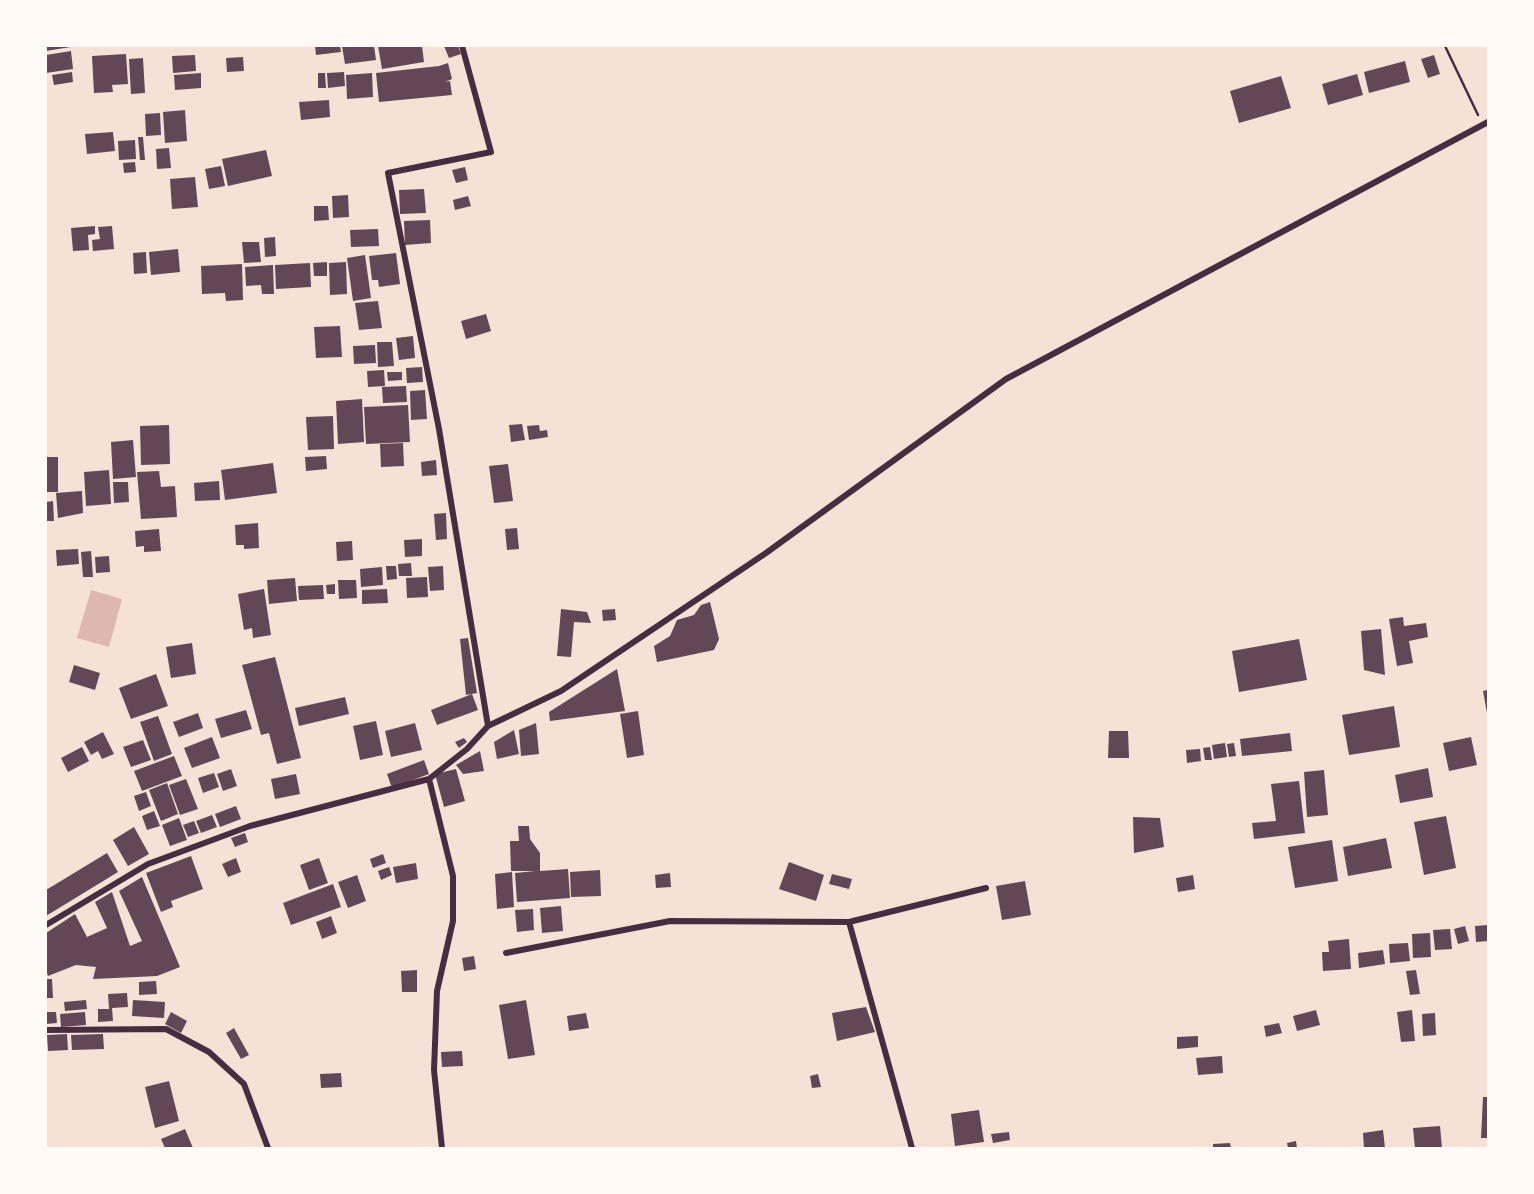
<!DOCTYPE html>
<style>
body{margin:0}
#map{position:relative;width:1534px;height:1194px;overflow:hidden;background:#f7e1d7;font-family:Overpass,sans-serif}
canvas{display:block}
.frame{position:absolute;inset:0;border:47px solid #fffaf5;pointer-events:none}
</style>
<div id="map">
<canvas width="1534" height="1194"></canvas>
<div class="frame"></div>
</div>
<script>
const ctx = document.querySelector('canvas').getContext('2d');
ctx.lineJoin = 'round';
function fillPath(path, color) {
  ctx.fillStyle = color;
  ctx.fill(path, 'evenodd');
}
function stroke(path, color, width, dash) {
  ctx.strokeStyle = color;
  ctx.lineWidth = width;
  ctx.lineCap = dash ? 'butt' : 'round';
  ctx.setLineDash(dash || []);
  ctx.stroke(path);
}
fillPath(new Path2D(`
 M 91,590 L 122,599 L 109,647 L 77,638 Z`), '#dcb8b0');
fillPath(new Path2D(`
 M 46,46 L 70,46 L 71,47 L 46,51 Z
 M 315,46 L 340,46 L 341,52 L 316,55 Z
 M 342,46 L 374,46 L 376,60 L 345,64 Z
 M 378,46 L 422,46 L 424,62 L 382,69 Z
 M 444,46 L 458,46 L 461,54 L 449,58 Z
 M 71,51 L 73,69 L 46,73 L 46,55 Z
 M 126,54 L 128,84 L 112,85 L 113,92 L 94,93 L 92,56 Z
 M 195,55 L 196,71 L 173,73 L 172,56 Z
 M 1434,55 L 1440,74 L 1428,78 L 1421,59 Z
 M 243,57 L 244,71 L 227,72 L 226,58 Z
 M 143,58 L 145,93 L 131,94 L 129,59 Z
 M 1405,61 L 1410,82 L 1369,93 L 1364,72 Z
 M 448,63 L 452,79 L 445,82 L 450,81 L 452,95 L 379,102 L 376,73 L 439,66 Z
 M 72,72 L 73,82 L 54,85 L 52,75 Z
 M 344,72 L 345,86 L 328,88 L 327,73 Z
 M 201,73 L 201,88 L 175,90 L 174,75 Z
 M 318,73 L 325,73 L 326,88 L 318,88 Z
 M 372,73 L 373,97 L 347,99 L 346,75 Z
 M 1357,74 L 1363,95 L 1328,105 L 1322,84 Z
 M 1281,76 L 1291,108 L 1239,123 L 1230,91 Z
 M 329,100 L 330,117 L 301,120 L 299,102 Z
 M 185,110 L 187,141 L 165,143 L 163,112 Z
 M 160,113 L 161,135 L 146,136 L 145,114 Z
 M 113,132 L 115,151 L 87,154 L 85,134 Z
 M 138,137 L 143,137 L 145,160 L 140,160 Z
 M 135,140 L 136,159 L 119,160 L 118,141 Z
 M 169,148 L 171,168 L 157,169 L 156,149 Z
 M 266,150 L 272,176 L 228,186 L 222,159 Z
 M 135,162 L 136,172 L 124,173 L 123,163 Z
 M 221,166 L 225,186 L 209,189 L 205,169 Z
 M 465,167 L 468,180 L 456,183 L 452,170 Z
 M 195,177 L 198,207 L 172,209 L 170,179 Z
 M 424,189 L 426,213 L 400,214 L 399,190 Z
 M 348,195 L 349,217 L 333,218 L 332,196 Z
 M 468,196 L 471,206 L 455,210 L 453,200 Z
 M 314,206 L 328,206 L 329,220 L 314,221 Z
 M 430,220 L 431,243 L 405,245 L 404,221 Z
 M 95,226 L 95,234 L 88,235 L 89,250 L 73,251 L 71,228 Z
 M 112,226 L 114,249 L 93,251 L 92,240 L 100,239 L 98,227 Z
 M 378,229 L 379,246 L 351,247 L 350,230 Z
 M 275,237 L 276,256 L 265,257 L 264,238 Z
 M 242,242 L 259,242 L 261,262 L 244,263 Z
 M 178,249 L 180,272 L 151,275 L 149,252 Z
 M 146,252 L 147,273 L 134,274 L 133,253 Z
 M 396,253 L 400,284 L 379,287 L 378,280 L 372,280 L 369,256 Z
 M 365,255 L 371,298 L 353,301 L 347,258 Z
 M 327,262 L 327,276 L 314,276 L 313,263 Z
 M 346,262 L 347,294 L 330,295 L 329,263 Z
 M 310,263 L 311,287 L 276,289 L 275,265 Z
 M 242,264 L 243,300 L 226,301 L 225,293 L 202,294 L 201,266 Z
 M 273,265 L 274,294 L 262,294 L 261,285 L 246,286 L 245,267 Z
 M 378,301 L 382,328 L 359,330 L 355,303 Z
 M 486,314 L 491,331 L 466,339 L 461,321 Z
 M 340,326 L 342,357 L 316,358 L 314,327 Z
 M 413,336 L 415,358 L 399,360 L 396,338 Z
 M 377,342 L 392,342 L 394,366 L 378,367 Z
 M 375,345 L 376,363 L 354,364 L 353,346 Z
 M 422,367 L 423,382 L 407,383 L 406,368 Z
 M 384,370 L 385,386 L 368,387 L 367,371 Z
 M 387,372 L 402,372 L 402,380 L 388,381 Z
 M 406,386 L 407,402 L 383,403 L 382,387 Z
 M 425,390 L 427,419 L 411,420 L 410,391 Z
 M 362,399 L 364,442 L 338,444 L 336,401 Z
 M 408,405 L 410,442 L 366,444 L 364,407 Z
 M 333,416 L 334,449 L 308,450 L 306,417 Z
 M 522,424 L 525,440 L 511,442 L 509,425 Z
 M 169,425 L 170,464 L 141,465 L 140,426 Z
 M 539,425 L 540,431 L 547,430 L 548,437 L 529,440 L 527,426 Z
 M 133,440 L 136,477 L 113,479 L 111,442 Z
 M 403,443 L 404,466 L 381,467 L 380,444 Z
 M 326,456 L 327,469 L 306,471 L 305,457 Z
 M 46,457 L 58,457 L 58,492 L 46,492 Z
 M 436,460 L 437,475 L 422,476 L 421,462 Z
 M 273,463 L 277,493 L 225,500 L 221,470 Z
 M 508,464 L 513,501 L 494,503 L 489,466 Z
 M 109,470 L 111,504 L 86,506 L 84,472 Z
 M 159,471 L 161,487 L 175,486 L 177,517 L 141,519 L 137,472 Z
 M 219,481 L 220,500 L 195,501 L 194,483 Z
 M 113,482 L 128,482 L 129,502 L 114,503 Z
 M 82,491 L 83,513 L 58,518 L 56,493 Z
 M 53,501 L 54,521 L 46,521 L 46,502 Z
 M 446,513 L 447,539 L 436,540 L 434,514 Z
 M 258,523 L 259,548 L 244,549 L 244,545 L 236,545 L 235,525 Z
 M 517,528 L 519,549 L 507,550 L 505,529 Z
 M 159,529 L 161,551 L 144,552 L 144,546 L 136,547 L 135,531 Z
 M 422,539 L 422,556 L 405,557 L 404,540 Z
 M 352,541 L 353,560 L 337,561 L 336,542 Z
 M 78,549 L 79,564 L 57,566 L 56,550 Z
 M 91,551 L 93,577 L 83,577 L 81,552 Z
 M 109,556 L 110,572 L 96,573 L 95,557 Z
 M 411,563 L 412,576 L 399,576 L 398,564 Z
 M 386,566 L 396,566 L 397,579 L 387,580 Z
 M 443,566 L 444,590 L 430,591 L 428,567 Z
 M 382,567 L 383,585 L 361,587 L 360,569 Z
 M 427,577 L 428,597 L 407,598 L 406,578 Z
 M 295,578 L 297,601 L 269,604 L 267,580 Z
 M 338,580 L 356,580 L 357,598 L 339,599 Z
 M 335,584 L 335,594 L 327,594 L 326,585 Z
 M 323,585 L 324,599 L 299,600 L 298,586 Z
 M 264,589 L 271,635 L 253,638 L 252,628 L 244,630 L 238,594 Z
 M 387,589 L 388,603 L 362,604 L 362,590 Z
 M 710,602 L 719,639 L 714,650 L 657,662 L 654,646 L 670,636 L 677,620 L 694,615 L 701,605 Z
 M 561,609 L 587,612 L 591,623 L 574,622 L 571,657 L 557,656 Z
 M 615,609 L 616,620 L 603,621 L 602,610 Z
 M 1403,617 L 1404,626 L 1426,623 L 1428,637 L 1409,641 L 1413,663 L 1397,666 L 1389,619 Z
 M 1381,629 L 1385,675 L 1364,670 L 1361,631 Z
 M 468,638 L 477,693 L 466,695 L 460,639 Z
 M 1299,639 L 1307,680 L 1239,692 L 1232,651 Z
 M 192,643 L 196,674 L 171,678 L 166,647 Z
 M 275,657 L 301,758 L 277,764 L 269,733 L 261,735 L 242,665 Z
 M 74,665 L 100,673 L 95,690 L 69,682 Z
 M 617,669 L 625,711 L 550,721 L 549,712 Z
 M 156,674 L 168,706 L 131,719 L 119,688 Z
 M 1488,690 L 1488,713 L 1487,713 L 1483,691 Z
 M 472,694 L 478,710 L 437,725 L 431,710 Z
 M 345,697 L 349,714 L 299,726 L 295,708 Z
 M 1394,706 L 1400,747 L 1349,755 L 1342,715 Z
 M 246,710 L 252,729 L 221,738 L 215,719 Z
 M 638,711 L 644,755 L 627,758 L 620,714 Z
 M 198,713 L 203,728 L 179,737 L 173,722 Z
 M 158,716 L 172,754 L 154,761 L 140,722 Z
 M 376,721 L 383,755 L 360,760 L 353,726 Z
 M 415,723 L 422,750 L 391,757 L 385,731 Z
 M 536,723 L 539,754 L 521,756 L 519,730 Z
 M 514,730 L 519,754 L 497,759 L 494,742 Z
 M 1109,731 L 1128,731 L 1129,758 L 1108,758 Z
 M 103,732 L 114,754 L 102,759 L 98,751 L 91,755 L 84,742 Z
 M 1290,733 L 1292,751 L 1242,756 L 1240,739 Z
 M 212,737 L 220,758 L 192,768 L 184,748 Z
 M 1471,737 L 1477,765 L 1449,771 L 1443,743 Z
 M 464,738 L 467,742 L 459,748 L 455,742 Z
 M 143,740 L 151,760 L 131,767 L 123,747 Z
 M 1225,743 L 1227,757 L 1214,759 L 1212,745 Z
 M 1234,743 L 1236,756 L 1229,757 L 1227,744 Z
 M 82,747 L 89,761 L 68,772 L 61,758 Z
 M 1210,747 L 1212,760 L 1205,760 L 1203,748 Z
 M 1200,749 L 1201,761 L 1187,763 L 1186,750 Z
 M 480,751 L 484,771 L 463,774 L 456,765 Z
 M 174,756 L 182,776 L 142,791 L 134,771 Z
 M 424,760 L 429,774 L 392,788 L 387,774 Z
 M 1428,768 L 1433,797 L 1400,803 L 1395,775 Z
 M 231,769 L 237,786 L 223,791 L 217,774 Z
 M 456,769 L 465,801 L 444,807 L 435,774 Z
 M 1324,770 L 1328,815 L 1307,817 L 1304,772 Z
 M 214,773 L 219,787 L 203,793 L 198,778 Z
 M 296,774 L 300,794 L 275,799 L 271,779 Z
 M 186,779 L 198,809 L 180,815 L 169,785 Z
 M 1299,781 L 1305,833 L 1254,839 L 1252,823 L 1276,821 L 1271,784 Z
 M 167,783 L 178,814 L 161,821 L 149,790 Z
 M 146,792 L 151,806 L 139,811 L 134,796 Z
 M 236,806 L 241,819 L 220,827 L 215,814 Z
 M 154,811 L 160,826 L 147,830 L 142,816 Z
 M 212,815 L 217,827 L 201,833 L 196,821 Z
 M 1446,816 L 1456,868 L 1424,875 L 1414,822 Z
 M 1133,817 L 1160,818 L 1164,847 L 1134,853 Z
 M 179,818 L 187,840 L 170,846 L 162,825 Z
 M 194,821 L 199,833 L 188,837 L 183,825 Z
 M 518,826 L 529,826 L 530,839 L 540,853 L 540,871 L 568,869 L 570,898 L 517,902 L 515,873 L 535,871 L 511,871 L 510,841 L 519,841 Z
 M 134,827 L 149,854 L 128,866 L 113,840 Z
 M 245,833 L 248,842 L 235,847 L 231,838 Z
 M 1386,838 L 1392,868 L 1348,876 L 1343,847 Z
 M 1332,840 L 1338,881 L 1295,888 L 1288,847 Z
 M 107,853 L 118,872 L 46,916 L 46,890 Z
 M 383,854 L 386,863 L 373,868 L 370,859 Z
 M 191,856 L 203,889 L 171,901 L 173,907 L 161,912 L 146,873 Z
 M 236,858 L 241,872 L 228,877 L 222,864 Z
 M 319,858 L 328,883 L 309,890 L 300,865 Z
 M 789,862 L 824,875 L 816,901 L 779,889 Z
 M 416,863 L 418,879 L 396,883 L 393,867 Z
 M 389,867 L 392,875 L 381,880 L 378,871 Z
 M 600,870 L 601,896 L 571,897 L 570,872 Z
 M 512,872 L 514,907 L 497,909 L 495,874 Z
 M 670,873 L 671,887 L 656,888 L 655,875 Z
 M 832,874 L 852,879 L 849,889 L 829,884 Z
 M 357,875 L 366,901 L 348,908 L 338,882 Z
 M 1193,875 L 1195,889 L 1178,892 L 1176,878 Z
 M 142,877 L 180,967 L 157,976 L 93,979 L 96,967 L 76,965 L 48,976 L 46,970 L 46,933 L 75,914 L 87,937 L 107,928 L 95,902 L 112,892 L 130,946 L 142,941 L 119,891 Z
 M 1025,881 L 1031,915 L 1002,920 L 996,886 Z
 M 333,884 L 341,907 L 291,925 L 283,903 Z
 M 561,906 L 563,931 L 542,933 L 540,908 Z
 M 533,909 L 534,930 L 517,932 L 515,910 Z
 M 331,916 L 337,933 L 322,939 L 316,922 Z
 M 1488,925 L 1488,941 L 1476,942 L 1475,926 Z
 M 1465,926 L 1469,941 L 1458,944 L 1454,929 Z
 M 1450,929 L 1452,949 L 1435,950 L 1433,930 Z
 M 1430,933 L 1431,957 L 1413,958 L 1412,934 Z
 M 1349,939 L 1351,969 L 1323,971 L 1322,952 L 1329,952 L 1328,941 Z
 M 1408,943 L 1410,961 L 1390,963 L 1389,944 Z
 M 1383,950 L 1385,964 L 1359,968 L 1358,953 Z
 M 474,956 L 476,969 L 464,971 L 462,958 Z
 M 417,970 L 417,992 L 402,992 L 401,971 Z
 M 1416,970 L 1420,994 L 1410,995 L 1406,971 Z
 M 46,979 L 52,979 L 53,998 L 46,998 Z
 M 156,981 L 157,994 L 139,995 L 139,982 Z
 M 127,993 L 128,1007 L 112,1008 L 113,1021 L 98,1022 L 98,1009 L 109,1009 L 108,994 Z
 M 86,1000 L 87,1009 L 65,1011 L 64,1002 Z
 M 133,1000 L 165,1002 L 164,1018 L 132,1016 Z
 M 526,1000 L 535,1055 L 508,1059 L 499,1005 Z
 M 866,1007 L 875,1032 L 837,1041 L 832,1013 Z
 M 1316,1010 L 1320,1025 L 1297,1031 L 1293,1016 Z
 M 1412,1010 L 1415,1041 L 1401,1042 L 1397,1012 Z
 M 46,1012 L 56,1012 L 57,1023 L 46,1024 Z
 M 85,1012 L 86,1025 L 61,1027 L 60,1014 Z
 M 171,1012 L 187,1021 L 181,1033 L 165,1024 Z
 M 586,1013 L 589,1028 L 569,1031 L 567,1016 Z
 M 1435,1013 L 1436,1035 L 1423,1036 L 1422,1014 Z
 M 1279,1023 L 1282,1033 L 1266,1037 L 1264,1026 Z
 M 234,1028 L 249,1055 L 241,1059 L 226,1033 Z
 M 67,1034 L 68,1050 L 48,1051 L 47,1035 Z
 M 103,1034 L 104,1049 L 72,1050 L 71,1035 Z
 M 1198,1036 L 1198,1047 L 1177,1049 L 1177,1037 Z
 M 462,1051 L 463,1066 L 442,1067 L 441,1052 Z
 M 1222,1056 L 1223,1073 L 1198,1075 L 1196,1058 Z
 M 341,1073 L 342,1087 L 321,1088 L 320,1074 Z
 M 818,1074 L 821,1087 L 812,1088 L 810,1076 Z
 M 169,1081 L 179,1121 L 155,1128 L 145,1087 Z
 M 1483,1097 L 1488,1097 L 1488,1138 L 1481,1138 Z
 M 979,1110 L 984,1142 L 955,1146 L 951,1114 Z
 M 1440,1126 L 1442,1148 L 1415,1148 L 1413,1128 Z
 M 185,1129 L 193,1148 L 165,1148 L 161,1139 Z
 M 1383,1130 L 1385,1148 L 1364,1148 L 1363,1133 Z
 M 1009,1132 L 1010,1140 L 993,1143 L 991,1134 Z
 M 1296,1141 L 1297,1148 L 1288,1148 L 1287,1143 Z
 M 1230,1143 L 1231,1148 L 1213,1148 L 1213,1144 Z`), '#644757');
stroke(new Path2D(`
 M 1445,46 L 1478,115`), '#4a2c40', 2.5);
stroke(new Path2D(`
 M 462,46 L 491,152 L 388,173 L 439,429 L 488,726
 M 429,779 L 453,876 L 453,921 L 437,991 L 434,1070 L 442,1148
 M 849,922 L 912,1148
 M 46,925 L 148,864 L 250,826 L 429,779 L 467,749 L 488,726 L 561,691 L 766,553 L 1006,379 L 1488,122
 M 506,953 L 670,921 L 849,922 L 986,888
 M 46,1030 L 166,1029 L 209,1052 L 244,1084 L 268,1148`), '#4a2c40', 6);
</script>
